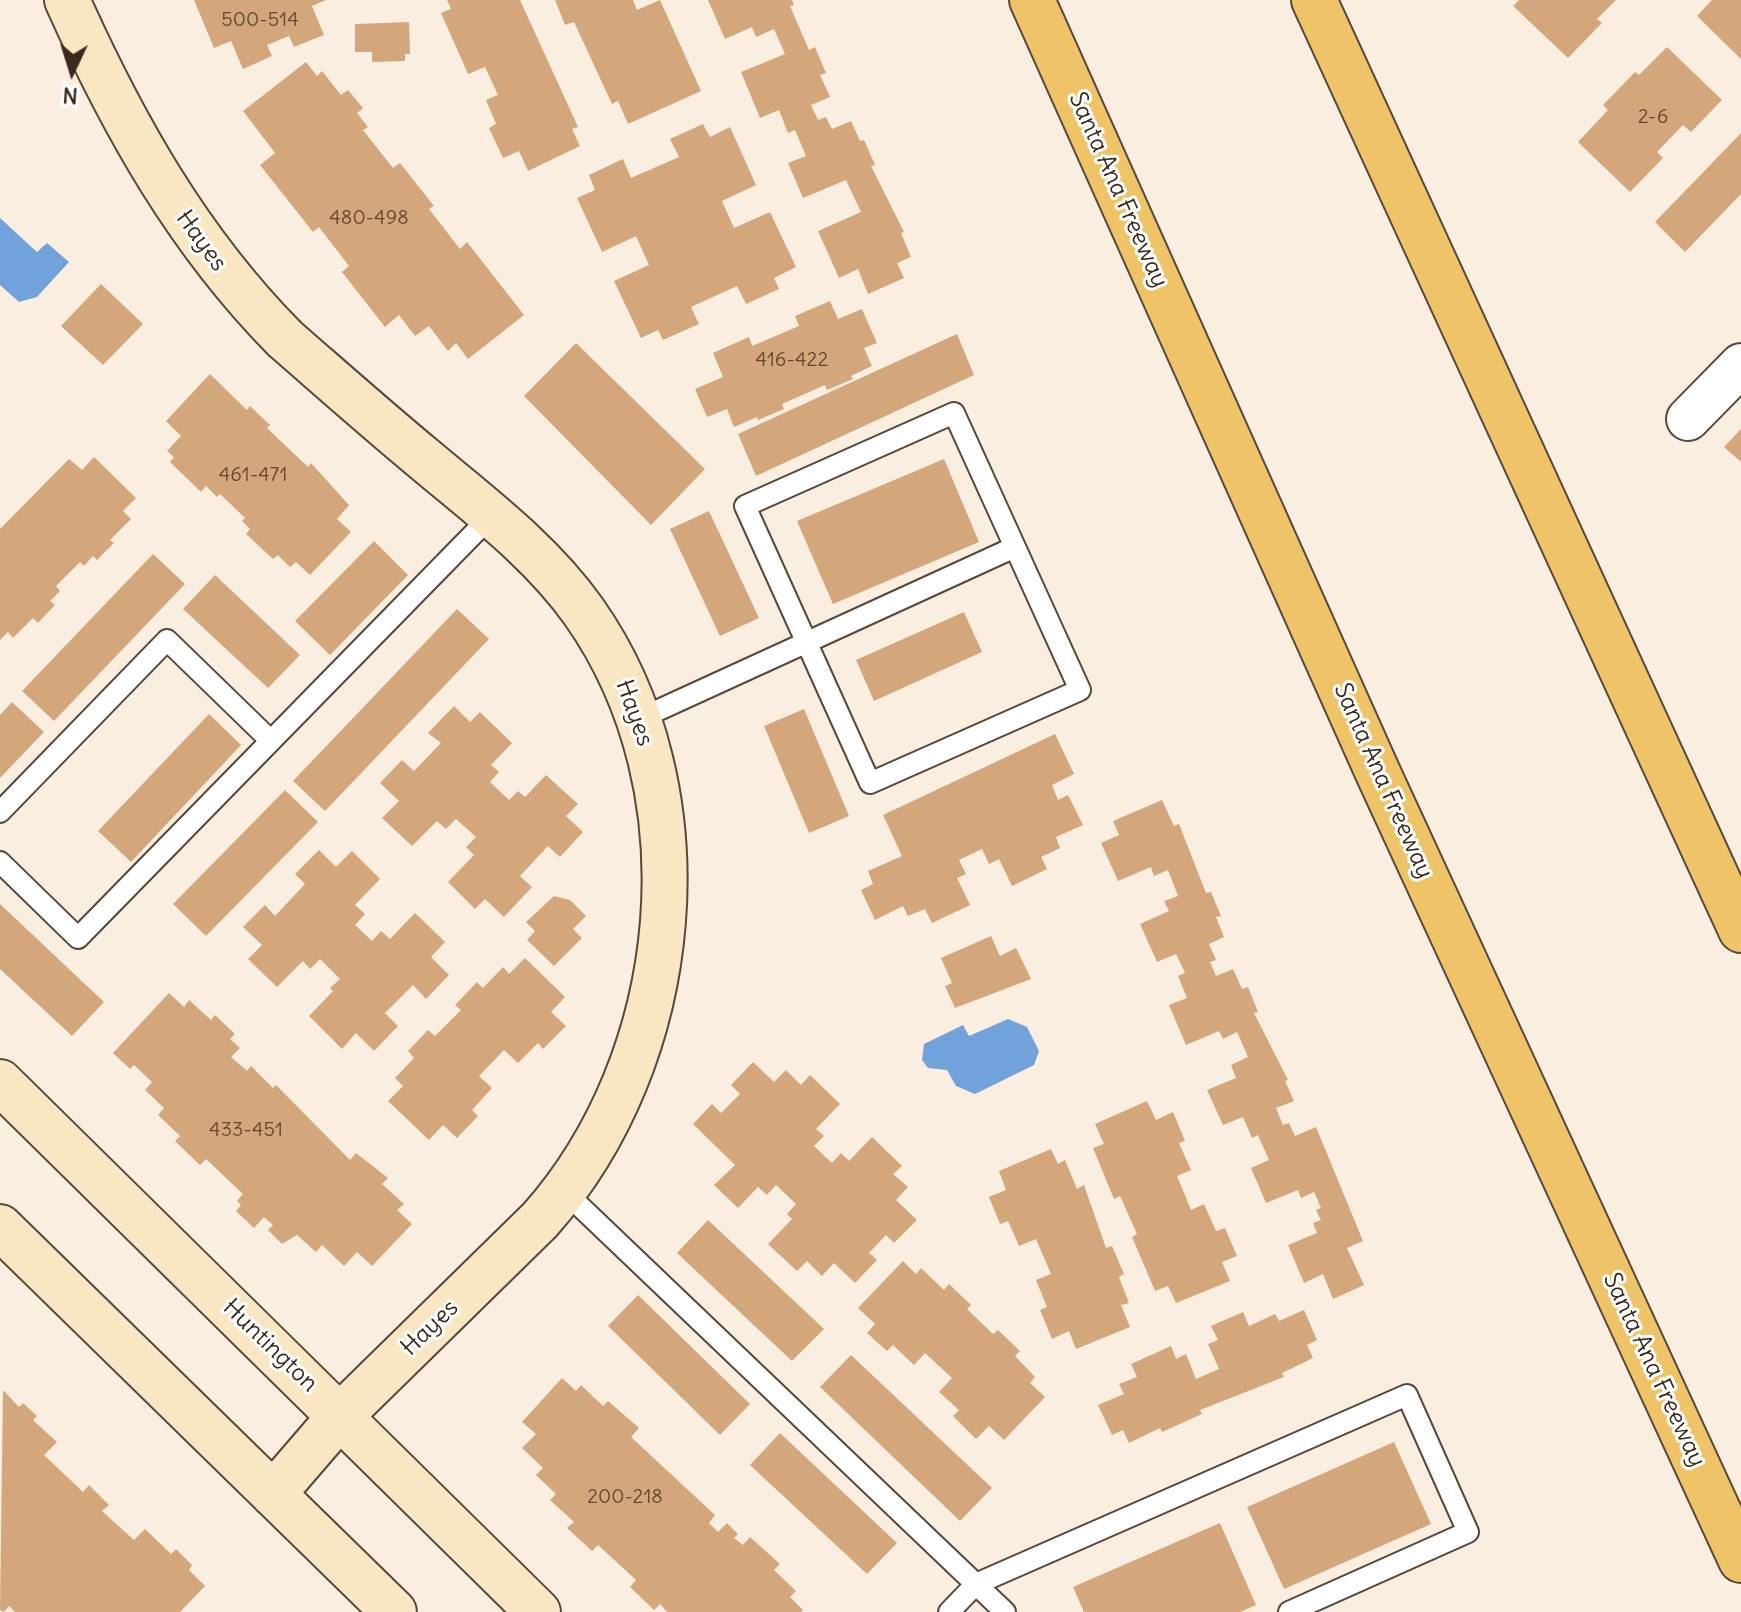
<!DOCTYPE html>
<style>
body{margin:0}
#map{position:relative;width:1741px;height:1612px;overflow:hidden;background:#faeee1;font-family:Delius,sans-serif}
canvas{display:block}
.north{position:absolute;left:32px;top:32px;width:80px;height:80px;-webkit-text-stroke:6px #fff;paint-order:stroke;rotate:184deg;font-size:22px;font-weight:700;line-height:32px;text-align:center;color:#3b2a1e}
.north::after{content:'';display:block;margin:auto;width:28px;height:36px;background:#3b2a1e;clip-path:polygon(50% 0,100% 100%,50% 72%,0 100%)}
</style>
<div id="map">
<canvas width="1741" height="1612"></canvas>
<div class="north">N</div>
</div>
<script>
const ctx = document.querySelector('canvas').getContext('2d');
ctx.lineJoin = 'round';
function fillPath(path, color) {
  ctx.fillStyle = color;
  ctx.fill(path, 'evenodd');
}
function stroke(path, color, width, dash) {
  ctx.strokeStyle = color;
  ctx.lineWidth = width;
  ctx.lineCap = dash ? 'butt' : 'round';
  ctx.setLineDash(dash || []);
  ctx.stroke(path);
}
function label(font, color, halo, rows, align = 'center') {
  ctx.font = font + ' Delius,sans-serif';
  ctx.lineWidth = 6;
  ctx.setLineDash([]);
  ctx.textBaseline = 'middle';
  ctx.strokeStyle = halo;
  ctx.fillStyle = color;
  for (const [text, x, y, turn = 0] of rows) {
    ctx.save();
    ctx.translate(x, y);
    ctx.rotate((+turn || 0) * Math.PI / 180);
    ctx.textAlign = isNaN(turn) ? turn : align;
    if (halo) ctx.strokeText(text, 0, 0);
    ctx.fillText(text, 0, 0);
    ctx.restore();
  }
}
fillPath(new Path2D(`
 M 0,218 L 37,252 L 47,243 L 69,262 L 37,297 L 19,302 L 0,285 Z
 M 1008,1019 L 1027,1027 L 1039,1051 L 1034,1065 L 975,1094 L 956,1086 L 947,1070 L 928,1068 L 922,1060 L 924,1044 L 963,1025 L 969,1036 Z`), '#72a2dc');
fillPath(new Path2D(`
 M 194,0 L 326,0 L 312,6 L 324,35 L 294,47 L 289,36 L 267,45 L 272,56 L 243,69 L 231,41 L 214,48 Z
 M 447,0 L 520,0 L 578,127 L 572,129 L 580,146 L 528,171 L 519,151 L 503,158 L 489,128 L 496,124 L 486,100 L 498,95 L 485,67 L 468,74 L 441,13 L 451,9 Z
 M 555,0 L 633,0 L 637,10 L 660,0 L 701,91 L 628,124 L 618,101 L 612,104 L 574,22 L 565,25 Z
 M 708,0 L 792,0 L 794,5 L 790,6 L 809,50 L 815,47 L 826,73 L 820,75 L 830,97 L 811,105 L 818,120 L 826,117 L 832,129 L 851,121 L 860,141 L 864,140 L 875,165 L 871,166 L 904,232 L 901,233 L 911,257 L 897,263 L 904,278 L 868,294 L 858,269 L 839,278 L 818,231 L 861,212 L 846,180 L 803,198 L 788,163 L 806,156 L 795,130 L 788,133 L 779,110 L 760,118 L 741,72 L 785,54 L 774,29 L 756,37 L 752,27 L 725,39 Z
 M 1519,0 L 1616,0 L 1597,19 L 1602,23 L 1568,58 L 1513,6 Z
 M 1712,0 L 1741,0 L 1741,59 L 1697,16 Z
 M 409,22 L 410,54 L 405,54 L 405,61 L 372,62 L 372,52 L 355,52 L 355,24 Z
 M 1667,47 L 1722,100 L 1691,132 L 1683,125 L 1657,152 L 1663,158 L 1630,192 L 1578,142 L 1608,110 L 1603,105 L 1635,72 L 1639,75 Z
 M 306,62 L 317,76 L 322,71 L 341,95 L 348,90 L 363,108 L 357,113 L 368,127 L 363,130 L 393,168 L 400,163 L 434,206 L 429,209 L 460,249 L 467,242 L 524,315 L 468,359 L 456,343 L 448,351 L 429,326 L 415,336 L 399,315 L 385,327 L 342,272 L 349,266 L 319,227 L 313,232 L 260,165 L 275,153 L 243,111 Z
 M 703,124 L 710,137 L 730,127 L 756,185 L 722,201 L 734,228 L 770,212 L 796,267 L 774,278 L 779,289 L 746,304 L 737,286 L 691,307 L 699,324 L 663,340 L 658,330 L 641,338 L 614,281 L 649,265 L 636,236 L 602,252 L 577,198 L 595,190 L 589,175 L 623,159 L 631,178 L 679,157 L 670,139 Z
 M 1741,133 L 1741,194 L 1685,252 L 1655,222 Z
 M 101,284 L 143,324 L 103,365 L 61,326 Z
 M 830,301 L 838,319 L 862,309 L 877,343 L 864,348 L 872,366 L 851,376 L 853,379 L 827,390 L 825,385 L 782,404 L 784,409 L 758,420 L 757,417 L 734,427 L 727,409 L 707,417 L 695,389 L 723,377 L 713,353 L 749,337 L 752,346 L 799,326 L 795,316 Z
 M 957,334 L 974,375 L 756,476 L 738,434 Z
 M 576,343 L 705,469 L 651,525 L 524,396 Z
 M 210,374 L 247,410 L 250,406 L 270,425 L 267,428 L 308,467 L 311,463 L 349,505 L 337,519 L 351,532 L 310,575 L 296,562 L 290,567 L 278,555 L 273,559 L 246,534 L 250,529 L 242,521 L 245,518 L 220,494 L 217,497 L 206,486 L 201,492 L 170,462 L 174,457 L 167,451 L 181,436 L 166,421 Z
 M 1741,429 L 1741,462 L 1724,447 Z
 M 94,457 L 136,498 L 123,511 L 131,519 L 110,540 L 114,543 L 97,560 L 93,556 L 84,566 L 80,562 L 56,586 L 60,591 L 50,601 L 55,605 L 38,623 L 33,618 L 13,638 L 8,632 L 0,640 L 0,529 L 69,459 L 82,470 Z
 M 944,459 L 979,542 L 833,604 L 797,521 Z
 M 709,511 L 759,618 L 720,636 L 670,529 Z
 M 374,541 L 408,575 L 330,655 L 295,621 Z
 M 153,554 L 185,584 L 54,721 L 22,691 Z
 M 215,575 L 300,655 L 268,688 L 183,609 Z
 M 457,609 L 489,639 L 325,811 L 293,781 Z
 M 964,612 L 982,652 L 874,701 L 856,660 Z
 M 12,702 L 44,732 L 0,778 L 0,715 Z
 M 454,706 L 470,722 L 480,712 L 512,743 L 491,765 L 499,772 L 490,782 L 509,800 L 518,791 L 525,797 L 546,775 L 578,804 L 566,816 L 583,832 L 560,857 L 548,846 L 520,876 L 532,887 L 504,917 L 485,899 L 475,909 L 448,882 L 474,855 L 466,847 L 476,837 L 456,819 L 446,829 L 437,821 L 412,846 L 382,818 L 399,801 L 380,783 L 402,760 L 414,771 L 441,743 L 428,733 Z
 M 804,709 L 849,816 L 809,833 L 764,726 Z
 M 209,714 L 241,745 L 131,862 L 98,831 Z
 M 1055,734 L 1074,774 L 1052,785 L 1058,800 L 1068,795 L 1083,825 L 1056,837 L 1060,848 L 1041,857 L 1047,869 L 1012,886 L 999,859 L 989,864 L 982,849 L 959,860 L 966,874 L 957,878 L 970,905 L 932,923 L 925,909 L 908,916 L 903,906 L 875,920 L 861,890 L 873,884 L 868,871 L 902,856 L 883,815 Z
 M 285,790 L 318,822 L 206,936 L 173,904 Z
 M 1162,800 L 1174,826 L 1179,824 L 1206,893 L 1211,892 L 1221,916 L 1216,917 L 1224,937 L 1209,944 L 1216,960 L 1210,962 L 1216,976 L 1233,969 L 1242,989 L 1248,987 L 1258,1012 L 1254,1013 L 1288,1080 L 1285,1081 L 1294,1101 L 1276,1108 L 1283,1125 L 1289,1123 L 1295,1136 L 1316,1127 L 1363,1241 L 1347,1248 L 1364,1285 L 1333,1299 L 1323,1274 L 1304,1283 L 1288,1245 L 1317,1233 L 1313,1223 L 1321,1220 L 1316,1210 L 1321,1208 L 1314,1192 L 1301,1198 L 1298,1190 L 1266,1203 L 1251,1168 L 1269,1160 L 1258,1135 L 1252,1138 L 1243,1117 L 1223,1125 L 1207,1090 L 1236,1078 L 1231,1065 L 1248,1057 L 1237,1032 L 1223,1039 L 1219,1031 L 1186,1045 L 1169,1005 L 1187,998 L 1178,976 L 1185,973 L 1176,954 L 1157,962 L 1140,924 L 1169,911 L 1164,901 L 1178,896 L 1168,870 L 1154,876 L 1151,867 L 1118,881 L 1101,843 L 1119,835 L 1113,821 Z
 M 319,850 L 336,867 L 352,851 L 380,879 L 355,905 L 365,914 L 355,925 L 372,941 L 381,931 L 390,939 L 415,913 L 445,942 L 431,957 L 449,975 L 426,999 L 413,985 L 385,1013 L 398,1026 L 374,1051 L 356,1033 L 342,1049 L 309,1016 L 333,991 L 330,988 L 340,979 L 320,959 L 310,969 L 303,961 L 277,987 L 248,959 L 262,945 L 243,927 L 265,905 L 275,916 L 305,884 L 295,874 Z
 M 554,896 L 570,900 L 586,916 L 573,929 L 582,938 L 554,966 L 527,940 L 535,931 L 526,922 Z
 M 0,904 L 104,1002 L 72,1036 L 0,969 Z
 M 991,936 L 1000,956 L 1016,948 L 1031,979 L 955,1008 L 945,986 L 952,983 L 941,958 Z
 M 525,958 L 565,997 L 551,1012 L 566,1026 L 543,1049 L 538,1043 L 518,1063 L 504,1050 L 479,1076 L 492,1088 L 472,1110 L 478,1116 L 457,1138 L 443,1125 L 429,1140 L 388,1101 L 403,1086 L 395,1078 L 414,1058 L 408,1051 L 428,1030 L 435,1036 L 461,1010 L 455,1005 L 477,982 L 483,988 L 503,967 L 509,974 Z
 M 169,993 L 184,1007 L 189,1000 L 211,1020 L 215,1015 L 235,1034 L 230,1039 L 240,1048 L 231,1057 L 247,1071 L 251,1066 L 273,1088 L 276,1085 L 350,1160 L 356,1153 L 388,1178 L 382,1184 L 404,1204 L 397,1210 L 412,1224 L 372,1266 L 357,1252 L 344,1266 L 322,1245 L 316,1252 L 297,1235 L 282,1244 L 268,1230 L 273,1225 L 264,1217 L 254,1228 L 236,1211 L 241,1205 L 237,1201 L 243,1194 L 206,1159 L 200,1165 L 175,1141 L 180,1136 L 158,1115 L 164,1108 L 145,1090 L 152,1082 L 134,1065 L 130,1069 L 113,1053 Z
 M 753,1062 L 774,1082 L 786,1070 L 801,1085 L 810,1075 L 840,1104 L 816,1129 L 824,1136 L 814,1146 L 832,1163 L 841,1153 L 849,1161 L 872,1137 L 902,1166 L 893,1174 L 908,1187 L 896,1200 L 917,1220 L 894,1243 L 886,1235 L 869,1253 L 877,1260 L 855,1283 L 834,1263 L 822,1276 L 807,1261 L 797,1271 L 768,1244 L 792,1219 L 787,1214 L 796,1204 L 776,1185 L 767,1195 L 758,1187 L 738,1208 L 714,1185 L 735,1165 L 693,1124 L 712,1104 L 721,1113 L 740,1094 L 731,1085 Z
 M 1147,1101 L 1156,1120 L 1173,1112 L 1185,1141 L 1179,1143 L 1191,1170 L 1177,1176 L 1191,1210 L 1204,1204 L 1216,1231 L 1225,1228 L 1237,1256 L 1222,1262 L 1230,1281 L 1176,1303 L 1168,1286 L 1155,1291 L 1132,1237 L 1137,1234 L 1120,1196 L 1114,1199 L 1093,1148 L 1104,1144 L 1095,1124 Z
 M 1051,1149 L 1058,1164 L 1065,1160 L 1077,1189 L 1084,1185 L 1106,1248 L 1112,1246 L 1124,1274 L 1119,1277 L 1129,1303 L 1121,1305 L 1130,1327 L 1076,1349 L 1069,1331 L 1052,1339 L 1040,1310 L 1047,1307 L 1036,1280 L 1051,1274 L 1036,1239 L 1019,1246 L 1008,1221 L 1000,1224 L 989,1197 L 1006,1190 L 999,1171 Z
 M 708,1220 L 824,1329 L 792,1361 L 677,1253 Z
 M 903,1261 L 916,1274 L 921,1268 L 944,1290 L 949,1284 L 971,1305 L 967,1309 L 993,1334 L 998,1330 L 1020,1351 L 1015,1356 L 1035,1377 L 1030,1383 L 1045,1397 L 1004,1440 L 989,1426 L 976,1439 L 953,1416 L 959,1410 L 939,1392 L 952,1378 L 925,1353 L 914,1365 L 893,1345 L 887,1351 L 867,1333 L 875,1324 L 858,1308 Z
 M 638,1295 L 750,1404 L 720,1435 L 608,1326 Z
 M 1304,1310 L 1317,1340 L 1307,1345 L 1313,1358 L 1282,1373 L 1284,1377 L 1200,1410 L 1202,1414 L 1162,1432 L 1160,1428 L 1129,1443 L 1123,1430 L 1112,1435 L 1098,1405 L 1124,1394 L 1119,1384 L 1137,1377 L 1131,1364 L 1171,1346 L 1176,1359 L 1186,1354 L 1196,1379 L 1219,1369 L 1208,1344 L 1218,1340 L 1211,1326 L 1243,1312 L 1249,1326 L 1275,1314 L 1279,1321 Z
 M 851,1355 L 992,1488 L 960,1521 L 820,1387 Z
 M 562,1378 L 576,1391 L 581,1385 L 603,1406 L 608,1401 L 639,1428 L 631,1437 L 715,1515 L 709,1523 L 718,1532 L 727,1523 L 738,1534 L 734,1538 L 743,1545 L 750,1537 L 780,1564 L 774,1570 L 796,1591 L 790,1597 L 803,1610 L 801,1612 L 667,1612 L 660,1604 L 654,1610 L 630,1587 L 636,1580 L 598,1545 L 592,1551 L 567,1528 L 574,1522 L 550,1500 L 556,1494 L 536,1475 L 543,1468 L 522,1448 L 536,1434 L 522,1422 Z
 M 3,1390 L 19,1407 L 23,1403 L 37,1416 L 33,1420 L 57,1442 L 44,1455 L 83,1492 L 89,1485 L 109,1505 L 102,1511 L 134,1540 L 145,1529 L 171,1554 L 176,1549 L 192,1565 L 189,1570 L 205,1586 L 180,1612 L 15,1612 L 9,1606 L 4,1612 L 0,1610 Z
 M 780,1433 L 897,1543 L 867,1574 L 750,1465 Z
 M 1394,1442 L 1431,1524 L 1284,1589 L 1247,1507 Z
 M 1220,1523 L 1256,1605 L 1240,1612 L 1084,1612 L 1073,1587 Z`), '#d3a77b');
const lane = new Path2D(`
 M 954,413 L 1080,690 L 870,783 L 745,506 Z
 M 639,719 L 1015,547
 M 0,812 L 167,640 L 271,741
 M 0,862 L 78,938 L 492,515
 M 565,1192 L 1005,1612
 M 949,1612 L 976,1584 L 1407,1395 L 1468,1532 L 1289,1612`);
const street = new Path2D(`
 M 1688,419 L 1741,365`);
const secondary = new Path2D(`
 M 67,0 C 123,125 188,241 285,339 C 331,379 376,419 423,458 C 480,506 541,551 584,612 C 710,791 683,1059 540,1220 L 341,1415 L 273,1494
 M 0,1082 L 538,1612
 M 0,1227 L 394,1612`);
const highway = new Path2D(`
 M 1032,0 L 1378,773 L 1741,1560
 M 1314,0 L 1741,930`);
stroke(lane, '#58473b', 24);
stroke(street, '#58473b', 46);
stroke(secondary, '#58473b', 48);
stroke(highway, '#58473b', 48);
stroke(lane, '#fff', 20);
stroke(street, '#fff', 42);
stroke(secondary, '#f9e7c3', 44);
stroke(highway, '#efc469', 44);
label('20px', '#614935', null, [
 ["500-514",260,20],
 ["2-6",1653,117],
 ["480-498",369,218],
 ["416-422",792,360],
 ["461-471",253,475],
 ["433-451",246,1130],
 ["200-218",625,1497]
]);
label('24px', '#3b2a1e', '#fff', [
 ["Santa Ana Freeway",1118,190,66],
 ["Hayes",201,241,54],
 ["Hayes",634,713,70],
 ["Santa Ana Freeway",1383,781,66],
 ["Hayes",430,1328,-44],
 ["Huntington",270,1346,44],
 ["Santa Ana Freeway",1654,1370,65]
]);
</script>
